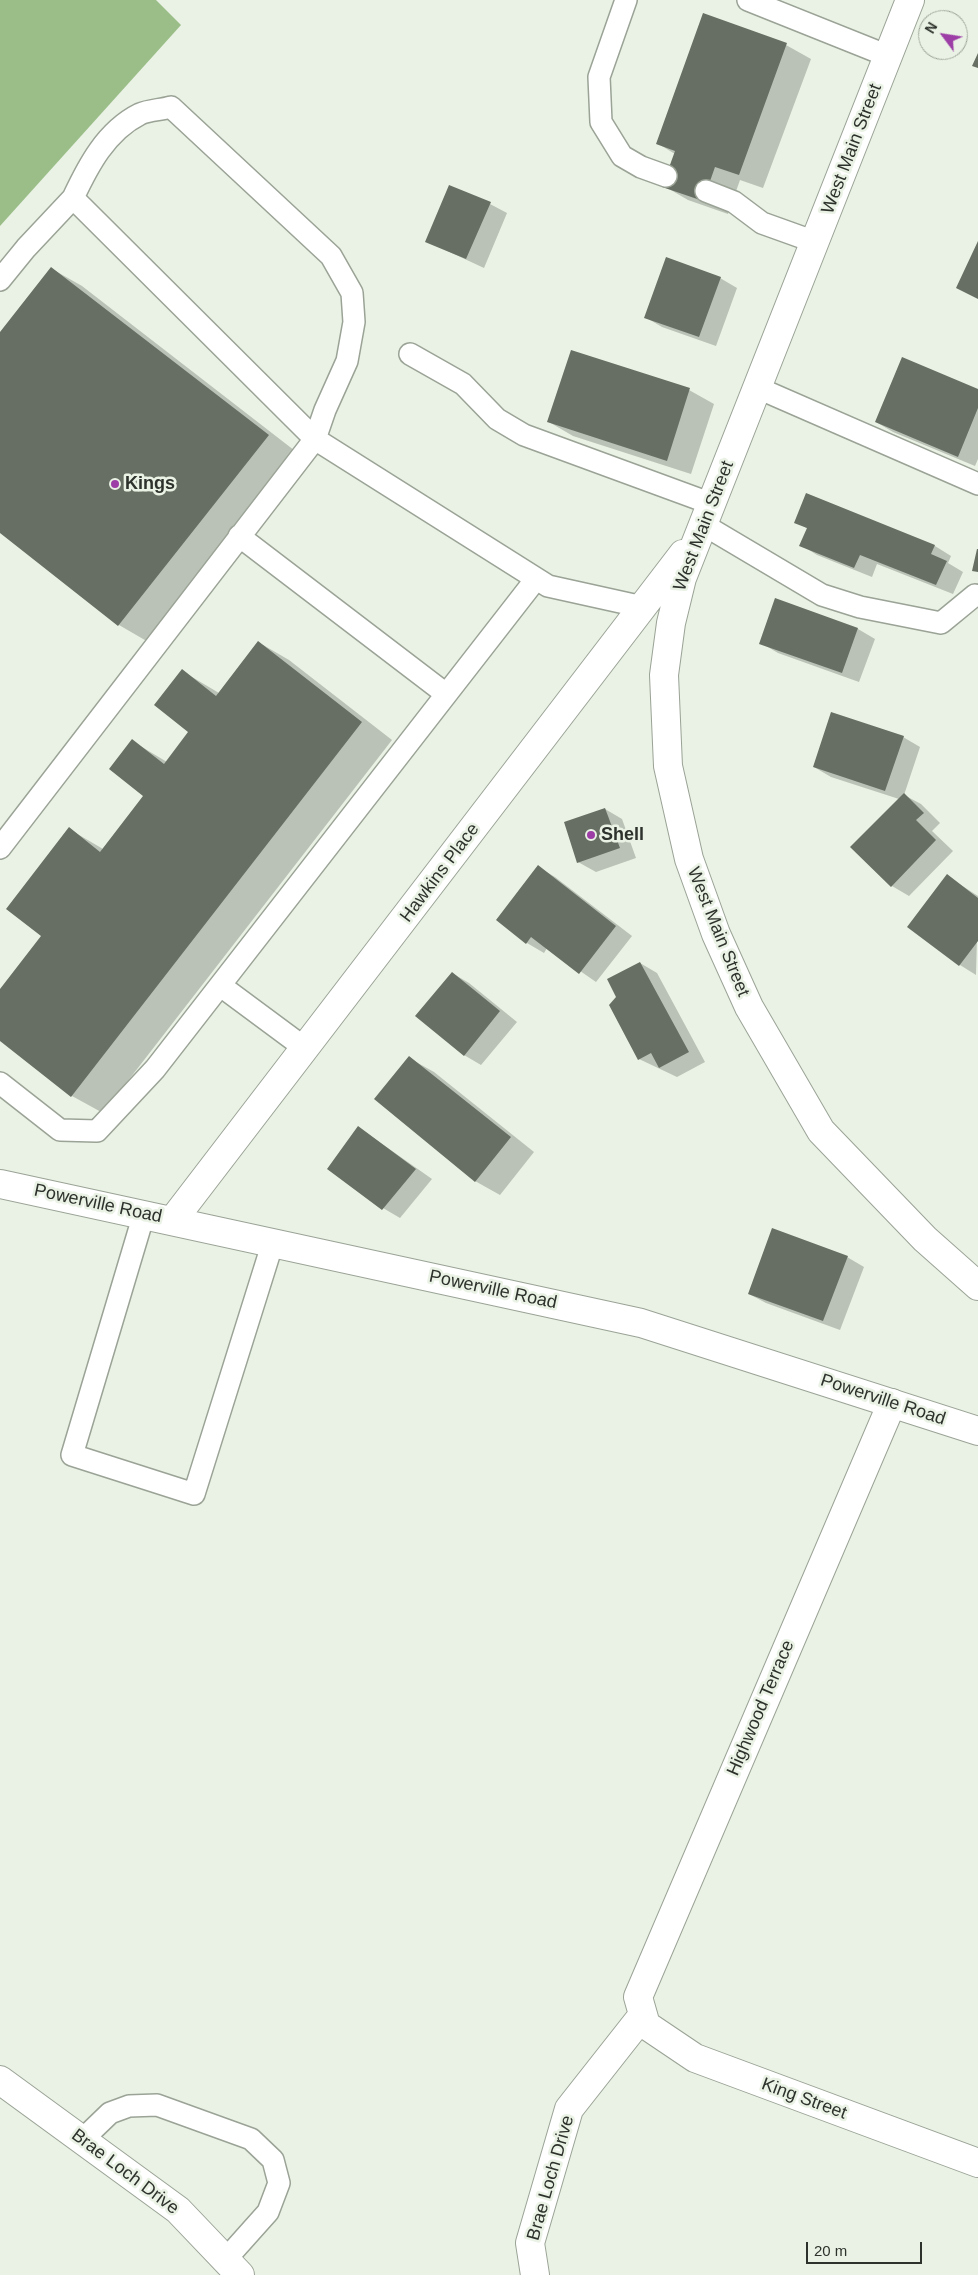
<!DOCTYPE html>
<style>
body{margin:0}
#map{position:relative;width:978px;height:2275px;overflow:hidden;background:#e9f2e4;font-family:Helvetica,sans-serif}
canvas{display:block}
.north{position:absolute;left:918px;top:10px;width:50px;height:50px;box-sizing:border-box;background:#e9f2e4;border:1px solid #9ea59a;border-radius:50%;rotate:301deg;font-size:14px;font-weight:700;line-height:20px;text-align:center;color:#2e322c}
.north::after{content:'';display:block;margin:auto;width:18px;height:22px;background:#9d3ea7;clip-path:polygon(50% 0,100% 100%,50% 72%,0 100%)}
.scale{position:absolute;left:806px;top:2242px;width:116px;height:22px;box-sizing:border-box;border:2px solid #2e322c;border-top:0;padding-left:6px;font-size:15px;line-height:18px;white-space:nowrap;color:#2e322c;-webkit-text-stroke:4px #e9f2e4;paint-order:stroke}
</style>
<div id="map">
<canvas width="978" height="2275"></canvas>
<div class="north">N</div>
<div class="scale">20 m</div>
</div>
<script>
const ctx = document.querySelector('canvas').getContext('2d');
ctx.lineJoin = 'round';
function fillPath(path, color) {
  ctx.fillStyle = color;
  ctx.fill(path, 'evenodd');
}
function stroke(path, color, width, dash) {
  ctx.strokeStyle = color;
  ctx.lineWidth = width;
  ctx.lineCap = dash ? 'butt' : 'round';
  ctx.setLineDash(dash || []);
  ctx.stroke(path);
}
function label(font, color, halo, rows, align = 'center') {
  ctx.font = font + ' Helvetica,sans-serif';
  ctx.lineWidth = 5;
  ctx.setLineDash([]);
  ctx.textBaseline = 'middle';
  ctx.strokeStyle = halo;
  ctx.fillStyle = color;
  for (const [text, x, y, turn = 0] of rows) {
    ctx.save();
    ctx.translate(x, y);
    ctx.rotate((+turn || 0) * Math.PI / 180);
    ctx.textAlign = isNaN(turn) ? turn : align;
    if (halo) ctx.strokeText(text, 0, 0);
    ctx.fillText(text, 0, 0);
    ctx.restore();
  }
}
fillPath(new Path2D(`
 M 0,0 L 156,0 L 181,25 L 0,226 Z`), '#9bbe88');
fillPath(new Path2D(`
 M 703,15 L 786,45 L 811,59 L 763,188 L 740,180 L 728,214 L 688,200 L 664,186 L 675,154 L 657,143 Z
 M 490,204 L 507,213 L 484,268 L 426,241 Z
 M 52,269 L 82,286 L 299,454 L 150,643 L 119,625 L 0,531 L 0,334 Z
 M 720,278 L 737,288 L 716,346 L 662,327 L 645,317 Z
 M 689,390 L 714,404 L 691,474 L 573,436 L 549,422 Z
 M 978,390 L 978,459 L 975,466 L 893,432 L 876,422 Z
 M 807,494 L 935,546 L 951,556 L 948,563 L 963,572 L 953,594 L 877,564 L 872,577 L 817,555 L 801,545 L 808,529 L 796,522 Z
 M 776,600 L 858,629 L 875,639 L 859,682 L 778,653 L 761,643 Z
 M 258,642 L 289,660 L 392,740 L 103,1113 L 72,1096 L 0,1040 L 0,991 L 42,936 L 69,829 L 103,849 L 145,795 L 132,741 L 167,762 L 190,732 L 182,671 L 219,693 Z
 M 903,737 L 920,747 L 904,795 L 921,804 L 940,823 L 932,831 L 953,851 L 909,896 L 892,886 L 899,799 L 831,777 L 814,767 Z
 M 605,809 L 622,819 L 636,858 L 596,872 L 578,862 Z
 M 538,867 L 555,877 L 632,936 L 596,982 L 547,948 L 544,953 L 527,943 L 497,920 Z
 M 947,876 L 978,896 L 976,975 L 960,965 Z
 M 640,963 L 657,973 L 705,1062 L 677,1077 L 639,1059 Z
 M 452,973 L 469,983 L 517,1022 L 481,1065 L 464,1055 Z
 M 409,1058 L 434,1072 L 534,1152 L 500,1195 L 475,1181 Z
 M 358,1127 L 432,1179 L 400,1218 L 383,1208 Z
 M 847,1257 L 864,1267 L 840,1330 L 766,1303 L 749,1294 Z`), '#0003');
fillPath(new Path2D(`
 M 703,13 L 787,43 L 739,175 L 715,167 L 703,201 L 662,187 L 675,151 L 656,144 Z
 M 978,53 L 978,68 L 972,66 Z
 M 449,185 L 491,202 L 466,259 L 425,242 Z
 M 978,241 L 978,299 L 956,288 Z
 M 666,257 L 721,277 L 699,337 L 644,318 Z
 M 51,267 L 269,435 L 118,626 L 0,533 L 0,332 Z
 M 571,350 L 690,388 L 667,461 L 547,422 Z
 M 902,357 L 978,389 L 978,408 L 958,457 L 875,422 Z
 M 806,493 L 935,545 L 931,554 L 947,561 L 936,585 L 860,555 L 854,568 L 799,546 L 807,528 L 794,523 Z
 M 977,549 L 978,549 L 978,572 L 972,571 Z
 M 775,598 L 858,628 L 842,673 L 759,644 Z
 M 258,641 L 362,722 L 71,1097 L 0,1041 L 0,989 L 41,936 L 6,909 L 69,827 L 100,852 L 143,796 L 109,769 L 132,739 L 164,764 L 188,732 L 154,705 L 182,669 L 216,696 Z
 M 831,712 L 904,736 L 885,791 L 813,767 Z
 M 904,793 L 924,813 L 916,820 L 936,840 L 891,887 L 850,847 Z
 M 605,808 L 620,848 L 577,863 L 564,822 Z
 M 538,865 L 616,926 L 579,974 L 531,937 L 526,944 L 496,920 Z
 M 947,874 L 978,898 L 978,941 L 959,966 L 907,927 Z
 M 640,962 L 689,1052 L 659,1068 L 651,1053 L 638,1060 L 609,1005 L 616,997 L 607,979 Z
 M 452,972 L 500,1011 L 464,1056 L 415,1016 Z
 M 409,1056 L 511,1137 L 475,1182 L 374,1099 Z
 M 358,1126 L 416,1169 L 382,1210 L 327,1169 Z
 M 772,1228 L 848,1256 L 823,1321 L 748,1294 Z`), '#676e63');
const service = new Path2D(`
 M 626,0 L 599,77 L 601,122 L 622,156 L 641,167 L 666,176
 M 748,0 L 888,56
 M 706,191 L 734,202 L 762,223 L 815,242
 M 0,280 L 26,248 L 73,198 L 315,439 L 548,586 L 643,607
 M 410,354 L 463,384 L 497,419 L 524,435 L 712,504
 M 758,388 L 978,484
 M 704,525 L 822,595 L 860,607 L 941,623 L 975,595 L 978,596
 M 239,536 L 446,694
 M 0,848 L 315,439 L 325,410 L 347,361 L 354,322 L 352,293 L 331,256 L 171,107 C 161,110 149,110 140,114 C 106,131 88,166 73,198
 M 221,986 L 306,1049
 M 0,1083 L 60,1130 L 97,1131 L 155,1069 L 536,579
 M 144,1214 L 72,1455 L 194,1494 L 273,1242
 M 82,2140 L 110,2113 L 129,2106 L 157,2105 L 251,2139 L 273,2160 L 279,2183 L 268,2212 L 226,2259`);
const minor = new Path2D(`
 M 892,1403 L 638,1997 L 646,2025 L 695,2058 L 978,2163
 M 0,2080 L 178,2210 L 240,2275
 M 535,2275 L 530,2243 L 569,2109 L 643,2015`);
const tertiary = new Path2D(`
 M 910,0 L 682,578 L 671,623 L 664,675 L 668,766 L 689,859 L 716,934 L 749,1007 L 821,1131 L 925,1239 L 978,1286
 M 173,1220 L 683,554`);
const secondary = new Path2D(`
 M 0,1184 L 641,1323 L 978,1431`);
stroke(service, '#9aa396', 24);
stroke(minor, '#9aa396', 30);
stroke(tertiary, '#9aa396', 30);
stroke(secondary, '#9aa396', 30);
stroke(service, '#fff', 21);
stroke(minor, '#fff', 28);
stroke(tertiary, '#fff', 28);
stroke(secondary, '#fff', 28);
for (const [x, y, r, color] of [
 [115,484,5,"#9d3ea7"],
 [591,835,5,"#9d3ea7"]
]) {
  const dot = new Path2D();
  dot.arc(x, y, r, 0, 2 * Math.PI);
  ctx.fillStyle = color;
  ctx.fill(dot);
  stroke(dot, '#e9f2e4', 2);
}
label('18px', '#2e322c', '#e9f2e4', [
 ["West Main Street",852,149,-69],
 ["West Main Street",704,526,-69],
 ["Hawkins Place",440,873,-53],
 ["West Main Street",718,932,68],
 ["Powerville Road",98,1204,12],
 ["Powerville Road",493,1290,12],
 ["Powerville Road",883,1400,18],
 ["Highwood Terrace",761,1708,-67],
 ["King Street",804,2099,20],
 ["Brae Loch Drive",125,2172,37],
 ["Brae Loch Drive",551,2178,-74]
]);
label('bold 18px', '#2e322c', '#e9f2e4', [
 ["Kings",125,484],
 ["Shell",601,835]
], 'left');
</script>
